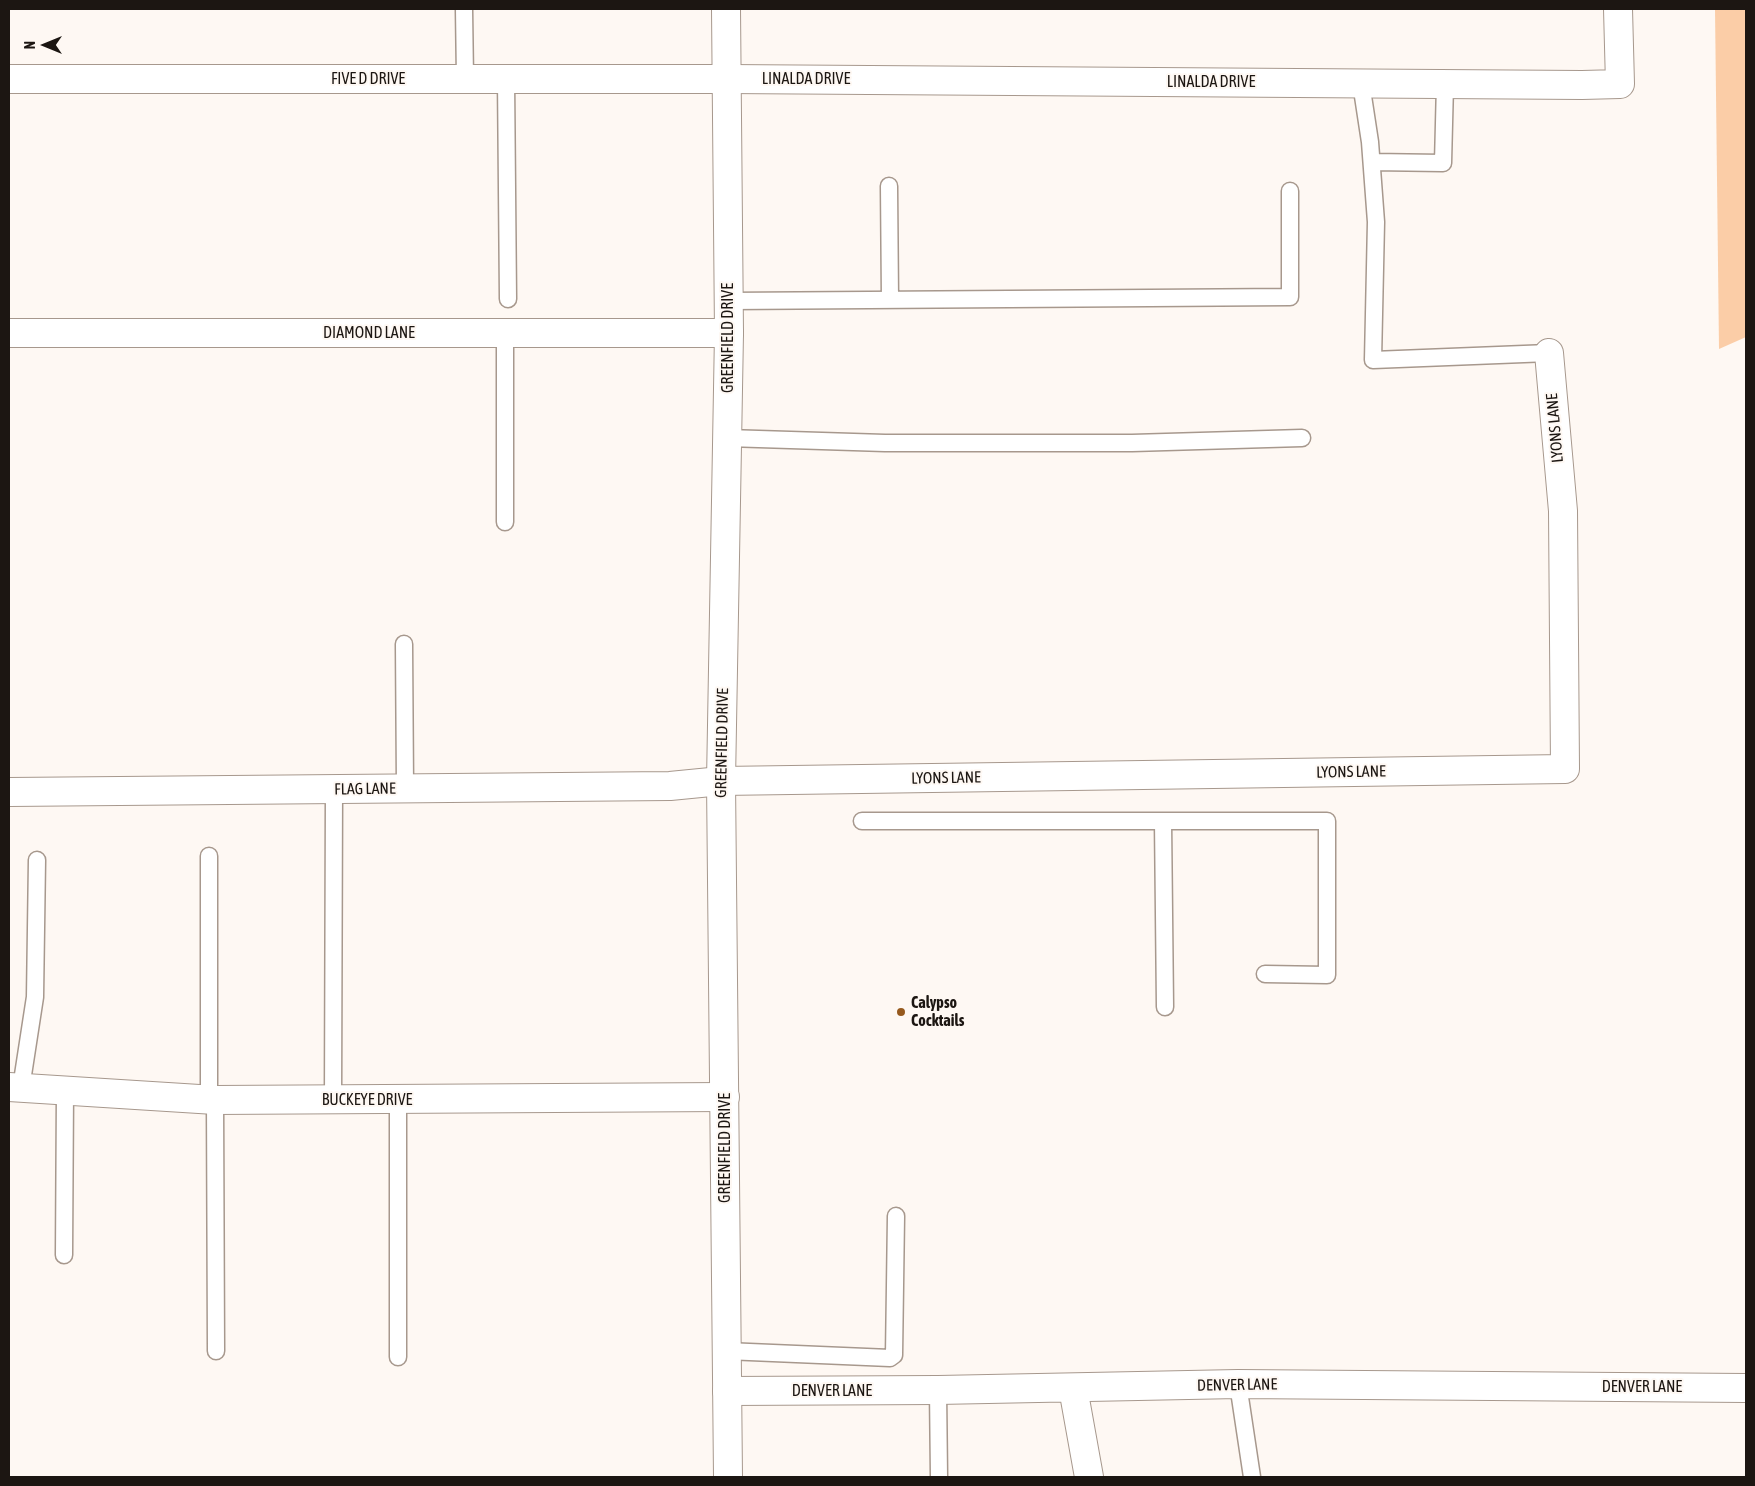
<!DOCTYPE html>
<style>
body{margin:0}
#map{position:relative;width:1755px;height:1486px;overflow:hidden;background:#fef8f3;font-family:"Asap Condensed",sans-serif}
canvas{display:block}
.frame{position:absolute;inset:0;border:10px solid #1c1612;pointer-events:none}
.north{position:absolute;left:20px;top:20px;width:50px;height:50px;-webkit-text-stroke:4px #fef8f3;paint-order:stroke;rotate:270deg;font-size:14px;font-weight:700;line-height:20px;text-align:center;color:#1c1612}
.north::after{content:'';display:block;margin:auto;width:18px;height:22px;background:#1c1612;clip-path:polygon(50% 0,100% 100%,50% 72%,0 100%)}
</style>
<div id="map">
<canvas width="1755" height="1486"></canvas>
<div class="frame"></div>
<div class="north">N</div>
</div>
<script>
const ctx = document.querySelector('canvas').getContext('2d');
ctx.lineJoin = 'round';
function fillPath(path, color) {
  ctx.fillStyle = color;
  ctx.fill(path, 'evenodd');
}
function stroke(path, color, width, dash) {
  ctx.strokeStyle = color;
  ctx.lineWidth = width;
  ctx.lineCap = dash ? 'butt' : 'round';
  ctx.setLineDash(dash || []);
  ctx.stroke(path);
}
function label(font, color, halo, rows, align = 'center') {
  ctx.font = font + ' "Asap Condensed",sans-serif';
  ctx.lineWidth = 4;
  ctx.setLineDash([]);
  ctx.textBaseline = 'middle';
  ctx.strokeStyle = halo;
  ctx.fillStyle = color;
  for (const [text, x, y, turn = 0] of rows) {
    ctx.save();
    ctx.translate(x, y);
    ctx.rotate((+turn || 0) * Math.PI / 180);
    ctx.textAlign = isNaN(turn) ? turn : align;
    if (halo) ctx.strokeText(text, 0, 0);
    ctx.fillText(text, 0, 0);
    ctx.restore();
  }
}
fillPath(new Path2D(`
 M 1715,9 L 1746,9 L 1746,337 L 1719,349 Z`), '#fbcda7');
const service = new Path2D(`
 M 464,9 L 465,79
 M 506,79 L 508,299
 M 1361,83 L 1370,142 L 1376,222 L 1373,360 L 1549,353
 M 1372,162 L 1443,163 L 1445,84
 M 889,186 L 890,300
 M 728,301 L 1290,297 L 1290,191
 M 505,333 L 505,522
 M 727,438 L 885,443 L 1132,443 L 1302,438
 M 404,644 L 405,788
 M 862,821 L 1327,821 L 1327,975 L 1265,974
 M 1163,821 L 1165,1007
 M 209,856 L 209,1099
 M 21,1088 L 35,997 L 37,860
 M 215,1100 L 216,1351
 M 333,1100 L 334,789
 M 398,1100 L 398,1357
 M 64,1255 L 65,1090
 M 726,1351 L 890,1358 L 894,1355 L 896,1216
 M 1238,1384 L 1252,1477
 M 938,1390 L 939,1477`);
const minor = new Path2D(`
 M 9,79 L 727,79 L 1582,85 L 1620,84 L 1618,9
 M 9,333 L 729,333
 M 9,792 L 670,786 L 721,781 L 1565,769 L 1563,511 L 1549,353
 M 9,1087 L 215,1100 L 725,1097
 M 1073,1388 L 1089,1477
 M 727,1391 L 938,1390 L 1238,1384 L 1746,1388`);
const secondary = new Path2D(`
 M 726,9 L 729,333 L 721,781 L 728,1477`);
stroke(service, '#a7988d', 19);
stroke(minor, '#a7988d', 30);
stroke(secondary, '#a7988d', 30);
stroke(service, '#fff', 16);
stroke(minor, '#fff', 28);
stroke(secondary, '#fff', 28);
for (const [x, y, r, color] of [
 [901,1012,5,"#96591d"]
]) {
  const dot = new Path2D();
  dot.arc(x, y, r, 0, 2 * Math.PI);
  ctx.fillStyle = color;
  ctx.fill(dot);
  stroke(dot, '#fef8f3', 2);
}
label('16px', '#1c1612', '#fef8f3', [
 ["FIVE D DRIVE",368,79],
 ["LINALDA DRIVE",806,79],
 ["LINALDA DRIVE",1211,82],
 ["DIAMOND LANE",369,333],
 ["GREENFIELD DRIVE",728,338,-90],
 ["LYONS LANE",1555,428,-95],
 ["GREENFIELD DRIVE",722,743,-89],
 ["LYONS LANE",1351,772,-1],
 ["LYONS LANE",946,778,-1],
 ["FLAG LANE",365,789,-1],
 ["BUCKEYE DRIVE",367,1100],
 ["GREENFIELD DRIVE",725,1148,-90],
 ["DENVER LANE",1237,1385,-1],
 ["DENVER LANE",1642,1387],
 ["DENVER LANE",832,1391]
]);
label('bold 16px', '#1c1612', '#fef8f3', [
 ["Calypso",911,1003],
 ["Cocktails",911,1021]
], 'left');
</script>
